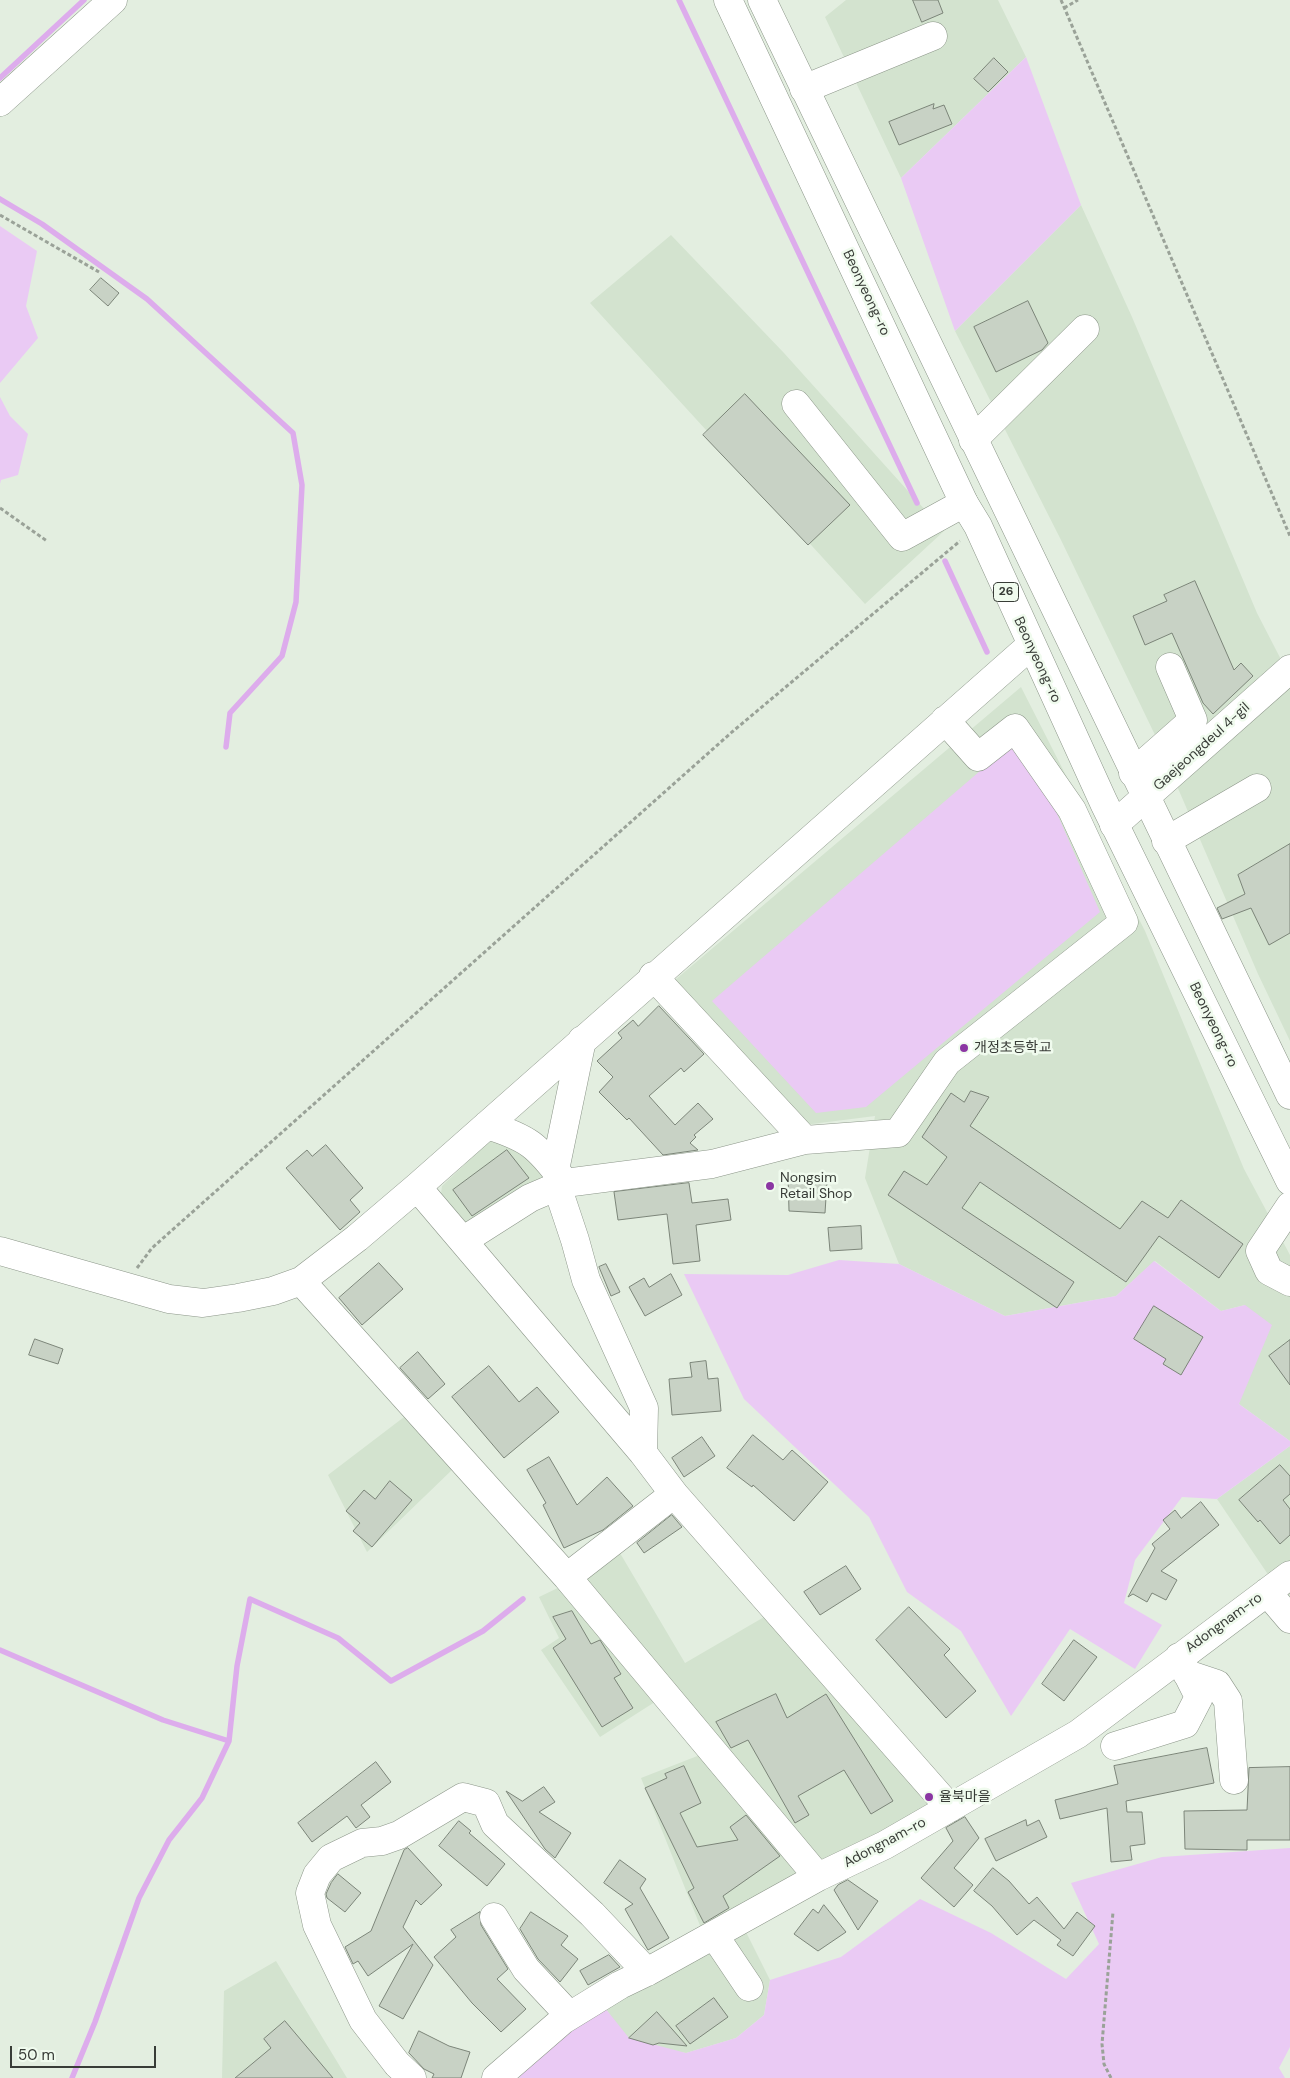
<!DOCTYPE html>
<meta charset="utf-8">
<style>
body{margin:0}
#map{position:relative;width:1290px;height:2078px;overflow:hidden;background:#e3eee0;font-family:"DM Sans",sans-serif}
canvas{display:block}
.scale{position:absolute;left:10px;top:2046px;width:146px;height:22px;box-sizing:border-box;border:2px solid #383c37;border-top:0;padding-left:6px;font-size:15px;line-height:18px;white-space:nowrap;color:#383c37;-webkit-text-stroke:4px #f0fbee;paint-order:stroke}
</style>
<div id="map">
<canvas width="1290" height="2078"></canvas>
<div class="scale">50 m</div>
</div>
<script>
const ctx = document.querySelector('canvas').getContext('2d');
ctx.lineJoin = 'round';
function fillPath(path, color) {
  ctx.fillStyle = color;
  ctx.fill(path, 'evenodd');
}
function stroke(path, color, width, dash) {
  ctx.strokeStyle = color;
  ctx.lineWidth = width;
  ctx.lineCap = dash ? 'butt' : 'round';
  ctx.setLineDash(dash || []);
  ctx.stroke(path);
}
function label(font, color, halo, rows, align = 'center') {
  ctx.font = font + ' "DM Sans","Noto Sans KR",sans-serif';
  ctx.lineWidth = 5;
  ctx.setLineDash([]);
  ctx.textBaseline = 'middle';
  ctx.strokeStyle = halo;
  ctx.fillStyle = color;
  for (const [text, x, y, turn = 0] of rows) {
    ctx.save();
    ctx.translate(x, y);
    ctx.rotate((+turn || 0) * Math.PI / 180);
    ctx.textAlign = isNaN(turn) ? turn : align;
    if (halo) ctx.strokeText(text, 0, 0);
    ctx.fillText(text, 0, 0);
    ctx.restore();
  }
}
fillPath(new Path2D(`
 M 846,0 L 998,0 L 1026,57 L 901,178 L 825,17 Z
 M 1081,205 L 1132,317 L 1257,613 L 1290,677 L 1290,1041 L 1258,974 L 1155,735 L 1061,540 L 955,331 Z
 M 671,235 L 784,353 L 944,531 L 865,604 L 590,303 Z
 M 1021,687 L 1145,931 L 1244,1169 L 1290,1255 L 1290,1441 L 1239,1404 L 1245,1305 L 1221,1311 L 1155,1261 L 1116,1296 L 1005,1316 L 899,1264 L 865,1178 L 875,1116 L 804,1125 L 675,980 Z
 M 496,1135 L 519,1144 L 550,1180 L 466,1231 L 440,1201 L 442,1186 Z
 M 408,1414 L 454,1468 L 367,1552 L 328,1475 Z
 M 1290,1446 L 1290,1607 L 1217,1499 Z
 M 617,1548 L 685,1663 L 771,1613 L 945,1801 L 703,1933 L 641,1778 L 705,1753 L 658,1700 L 600,1737 L 541,1650 L 559,1638 L 539,1597 L 564,1585 Z
 M 744,1928 L 770,1980 L 764,2015 L 736,2038 L 686,2053 L 631,2045 L 605,2008 Z
 M 276,1961 L 347,2078 L 222,2078 L 224,1991 Z`), '#d3e3cf');
fillPath(new Path2D(`
 M 1026,57 L 1081,205 L 955,331 L 901,178 Z
 M 0,226 L 37,251 L 26,306 L 38,338 L 0,383 Z
 M 0,397 L 10,416 L 28,434 L 18,475 L 1,480 L 0,484 Z
 M 1008,747 L 1028,747 L 1100,912 L 866,1107 L 816,1113 L 712,1001 Z
 M 839,1260 L 899,1264 L 1005,1316 L 1116,1296 L 1154,1261 L 1221,1311 L 1245,1305 L 1272,1325 L 1239,1404 L 1290,1441 L 1290,1446 L 1217,1499 L 1182,1497 L 1135,1560 L 1124,1603 L 1162,1625 L 1135,1669 L 1070,1629 L 1011,1716 L 961,1631 L 907,1592 L 869,1517 L 744,1399 L 684,1274 L 788,1275 Z
 M 1290,1848 L 1290,2047 L 1279,2068 L 1285,2078 L 520,2078 L 514,2071 L 605,2008 L 629,2038 L 686,2053 L 736,2038 L 764,2015 L 770,1980 L 841,1957 L 920,1899 L 991,1933 L 1066,1979 L 1099,1944 L 1071,1883 L 1162,1857 Z`), '#eacaf4');
stroke(new Path2D(`
 M 679,0 L 917,503
 M 0,78 L 84,0
 M 0,199 L 42,224 L 147,299 L 293,433 L 302,485 L 296,602 L 282,656 L 230,713 L 226,747
 M 945,561 L 987,652
 M 0,1650 L 163,1720 L 229,1741
 M 72,2078 L 95,2022 L 139,1898 L 169,1840 L 202,1798 L 229,1741 L 237,1666 L 250,1599 L 338,1638 L 391,1681 L 483,1631 L 523,1599`), '#ddacec', 5.5);
const building = new Path2D(`
 M 913,0 L 938,0 L 943,13 L 922,22 Z
 M 994,58 L 1008,72 L 988,92 L 974,79 Z
 M 934,104 L 933,109 L 944,105 L 952,124 L 899,145 L 889,122 Z
 M 101,278 L 119,293 L 108,306 L 90,290 Z
 M 1028,301 L 1048,343 L 1042,350 L 996,372 L 974,327 Z
 M 745,394 L 850,505 L 808,545 L 703,435 Z
 M 1195,581 L 1234,670 L 1241,663 L 1253,676 L 1213,714 L 1203,703 L 1172,633 L 1145,645 L 1133,616 L 1167,601 L 1164,595 Z
 M 1290,844 L 1290,933 L 1269,945 L 1251,908 L 1222,919 L 1217,908 L 1245,894 L 1238,875 Z
 M 659,1006 L 704,1054 L 684,1072 L 681,1068 L 649,1096 L 675,1125 L 698,1103 L 713,1119 L 694,1135 L 696,1137 L 690,1143 L 698,1150 L 663,1155 L 629,1118 L 627,1120 L 599,1092 L 613,1077 L 597,1061 L 622,1038 L 618,1033 L 633,1020 L 638,1026 Z
 M 971,1091 L 989,1097 L 970,1126 L 1120,1229 L 1142,1201 L 1168,1218 L 1181,1200 L 1243,1244 L 1219,1278 L 1159,1236 L 1126,1282 L 980,1182 L 962,1208 L 1074,1282 L 1057,1308 L 888,1195 L 904,1171 L 927,1185 L 947,1157 L 922,1137 L 951,1093 L 964,1102 Z
 M 326,1145 L 363,1188 L 350,1200 L 360,1212 L 340,1230 L 286,1168 L 307,1150 L 312,1156 Z
 M 507,1150 L 529,1178 L 472,1216 L 453,1190 Z
 M 818,1175 L 818,1181 L 827,1182 L 825,1213 L 789,1211 L 788,1176 Z
 M 689,1183 L 692,1203 L 728,1199 L 731,1220 L 696,1225 L 700,1261 L 673,1264 L 667,1214 L 618,1220 L 614,1192 Z
 M 861,1226 L 862,1249 L 830,1251 L 828,1228 Z
 M 379,1263 L 403,1289 L 362,1325 L 339,1298 Z
 M 606,1264 L 620,1292 L 611,1296 L 599,1267 Z
 M 671,1274 L 682,1295 L 645,1316 L 629,1287 L 644,1278 L 649,1287 Z
 M 1154,1306 L 1203,1337 L 1181,1375 L 1163,1364 L 1166,1359 L 1134,1339 Z
 M 35,1339 L 63,1349 L 58,1364 L 29,1355 Z
 M 1290,1340 L 1290,1385 L 1269,1356 Z
 M 418,1352 L 445,1384 L 428,1399 L 400,1368 Z
 M 706,1361 L 708,1379 L 718,1378 L 721,1411 L 672,1415 L 669,1379 L 692,1377 L 690,1363 Z
 M 489,1366 L 519,1402 L 537,1387 L 559,1412 L 504,1458 L 452,1397 Z
 M 753,1435 L 783,1460 L 792,1450 L 828,1482 L 794,1521 L 753,1485 L 752,1487 L 727,1468 Z
 M 702,1437 L 715,1456 L 684,1477 L 672,1458 Z
 M 549,1457 L 577,1505 L 607,1477 L 633,1506 L 603,1530 L 564,1548 L 543,1505 L 546,1503 L 527,1470 Z
 M 1280,1465 L 1290,1476 L 1290,1494 L 1283,1500 L 1290,1509 L 1290,1535 L 1280,1544 L 1260,1520 L 1258,1522 L 1239,1500 Z
 M 390,1481 L 412,1500 L 372,1547 L 353,1531 L 360,1523 L 346,1511 L 364,1490 L 375,1499 Z
 M 1201,1502 L 1219,1525 L 1161,1571 L 1177,1580 L 1166,1600 L 1152,1593 L 1147,1602 L 1133,1594 L 1128,1597 L 1155,1548 L 1152,1544 L 1170,1529 L 1163,1520 L 1175,1510 L 1181,1518 Z
 M 672,1515 L 682,1527 L 644,1553 L 637,1543 Z
 M 846,1566 L 861,1589 L 820,1615 L 804,1592 Z
 M 909,1607 L 950,1649 L 944,1655 L 976,1691 L 946,1718 L 876,1640 Z
 M 572,1611 L 591,1644 L 600,1640 L 621,1674 L 614,1678 L 633,1708 L 602,1727 L 553,1648 L 566,1639 L 553,1617 Z
 M 1074,1640 L 1097,1657 L 1064,1701 L 1042,1684 Z
 M 776,1694 L 787,1718 L 826,1694 L 893,1801 L 871,1814 L 844,1770 L 798,1796 L 809,1815 L 795,1823 L 748,1740 L 731,1748 L 716,1722 Z
 M 1207,1748 L 1214,1783 L 1126,1801 L 1127,1812 L 1142,1812 L 1145,1844 L 1130,1846 L 1132,1860 L 1111,1862 L 1107,1808 L 1060,1819 L 1055,1800 L 1118,1784 L 1114,1766 Z
 M 376,1762 L 391,1782 L 361,1805 L 370,1817 L 356,1828 L 347,1816 L 312,1842 L 298,1823 Z
 M 684,1766 L 701,1803 L 680,1813 L 697,1847 L 738,1840 L 730,1827 L 746,1815 L 780,1856 L 723,1896 L 729,1908 L 704,1923 L 688,1892 L 694,1888 L 645,1788 L 667,1778 L 665,1774 Z
 M 1290,1767 L 1290,1840 L 1247,1840 L 1247,1850 L 1185,1849 L 1184,1811 L 1247,1810 L 1249,1768 Z
 M 544,1787 L 555,1802 L 539,1812 L 571,1833 L 555,1858 L 545,1849 L 506,1791 L 522,1801 Z
 M 965,1817 L 979,1838 L 954,1868 L 973,1885 L 954,1907 L 921,1878 L 953,1841 L 946,1828 Z
 M 1026,1820 L 1027,1826 L 1039,1820 L 1047,1837 L 996,1861 L 985,1839 Z
 M 459,1821 L 471,1831 L 469,1833 L 505,1864 L 487,1886 L 439,1846 Z
 M 408,1848 L 442,1885 L 421,1905 L 416,1900 L 403,1927 L 433,1965 L 403,2019 L 379,2006 L 413,1944 L 368,1976 L 358,1961 L 353,1964 L 345,1947 L 371,1931 L 404,1850 Z
 M 620,1860 L 646,1879 L 640,1888 L 669,1938 L 648,1950 L 625,1909 L 633,1904 L 604,1883 Z
 M 993,1868 L 1009,1881 L 1029,1904 L 1037,1897 L 1064,1929 L 1077,1912 L 1095,1926 L 1073,1956 L 1057,1945 L 1061,1940 L 1034,1920 L 1017,1935 L 992,1906 L 974,1891 Z
 M 338,1874 L 361,1893 L 345,1912 L 327,1898 L 326,1894 L 331,1883 Z
 M 848,1880 L 878,1901 L 858,1930 L 834,1890 L 838,1885 Z
 M 824,1905 L 846,1932 L 818,1951 L 794,1934 L 813,1909 L 818,1913 Z
 M 480,1912 L 481,1925 L 508,1969 L 497,1979 L 526,2009 L 501,2032 L 472,2003 L 434,1957 L 456,1937 L 451,1930 Z
 M 531,1912 L 568,1936 L 561,1945 L 578,1959 L 560,1982 L 538,1959 L 520,1929 Z
 M 609,1955 L 620,1967 L 588,1985 L 580,1971 Z
 M 714,1998 L 728,2017 L 690,2044 L 676,2026 Z
 M 657,2012 L 687,2046 L 659,2043 L 653,2045 L 629,2038 Z
 M 285,2021 L 333,2078 L 235,2078 L 271,2048 L 264,2039 Z
 M 419,2031 L 449,2046 L 470,2052 L 461,2078 L 432,2078 L 434,2074 L 424,2069 L 409,2053 Z`);
fillPath(building, '#c8d2c5');
stroke(building, '#7c8579', 1);
const minor = new Path2D(`
 M 804,89 L 933,36
 M 0,102 L 113,0
 M 796,404 L 902,537 L 964,503
 M 973,440 L 1085,329
 M 1133,773 L 1193,720 L 1170,667
 M 1114,825 L 1290,669
 M 1166,841 L 1257,788
 M 653,976 L 805,1140
 M 487,1125 C 528,1138 537,1145 563,1180
 M 555,1170 L 582,1040
 M 557,1186 L 575,1240 L 586,1280 L 644,1408 L 643,1453
 M 417,1187 L 643,1453 L 674,1494 L 950,1808
 M 1290,1206 L 1260,1251 L 1269,1271 L 1290,1282
 M 464,1240 L 530,1198 L 565,1183 L 712,1164 L 805,1140 L 898,1133 L 947,1062 L 1124,922 L 1072,810 L 1015,728 L 978,757 L 945,720
 M 0,1251 L 169,1299 L 203,1303 L 238,1298 L 273,1291 L 301,1281 L 357,1238 L 417,1187 L 1030,646
 M 301,1281 L 567,1577 L 818,1877
 M 567,1577 L 674,1494
 M 1267,1592 L 1290,1619
 M 1187,1674 L 1217,1684 L 1228,1701 L 1234,1780
 M 1115,1746 L 1185,1724 L 1199,1697 L 1179,1657
 M 494,1917 L 526,1969 L 569,2015
 M 714,1935 L 749,1987
 M 412,2078 L 397,2064 L 363,2020 L 317,1925 L 310,1893 L 317,1875 L 331,1858 L 362,1843 L 382,1841 L 399,1835 L 463,1797 L 486,1803 L 495,1824 L 592,1914 L 647,1972
 M 496,2078 L 563,2020 L 620,1985 L 647,1972 L 818,1877 L 885,1845 L 1078,1734 L 1290,1575`);
const major = new Path2D(`
 M 728,0 L 964,503 L 978,526 L 1104,803 L 1290,1181
 M 762,0 L 1290,1095`);
stroke(minor, '#8c9689', 29);
stroke(major, '#8c9689', 29);
stroke(new Path2D(`
 M 1061,0 L 1290,536
 M 1064,8 L 1078,0
 M 0,215 L 99,272
 M 0,508 L 47,541
 M 137,1268 L 152,1248 L 732,732 L 960,541
 M 1111,2078 L 1104,2064 L 1102,2044 L 1113,1912`), '#9aa298', 3, [4, 2.5]);
stroke(minor, '#fff', 28);
stroke(major, '#fff', 28);
for (const [x, y, r, color] of [
 [964,1048,5,"#8b36a3"],
 [770,1186,5,"#8b36a3"],
 [929,1797,5,"#8b36a3"]
]) {
  const dot = new Path2D();
  dot.arc(x, y, r, 0, 2 * Math.PI);
  ctx.fillStyle = color;
  ctx.fill(dot);
  stroke(dot, '#f0fbee', 2);
}
for (const [x, y, w] of [
 [1006,592,25]
]) {
  const box = new Path2D();
  box.roundRect(x - w / 2, y - 9.5, w, 19, 4);
  ctx.fillStyle = '#f0fbee';
  ctx.fill(box);
  stroke(box, '#383c37', 1);
}
label('bold 12px', '#383c37', null, [
 ["26",1006,592]
]);
label('14px', '#383c37', '#f0fbee', [
 ["Beonyeong-ro",866,293,65],
 ["Beonyeong-ro",1037,660,65],
 ["Gaejeongdeul 4-gil",1202,747,-42],
 ["Beonyeong-ro",1213,1025,64],
 ["Adongnam-ro",1224,1623,-36],
 ["Adongnam-ro",885,1843,-28]
]);
label('14px', '#383c37', '#f0fbee', [
 ["개정초등학교",974,1048],
 ["Nongsim",780,1178],
 ["Retail Shop",780,1194],
 ["율북마을",939,1797]
], 'left');
</script>
